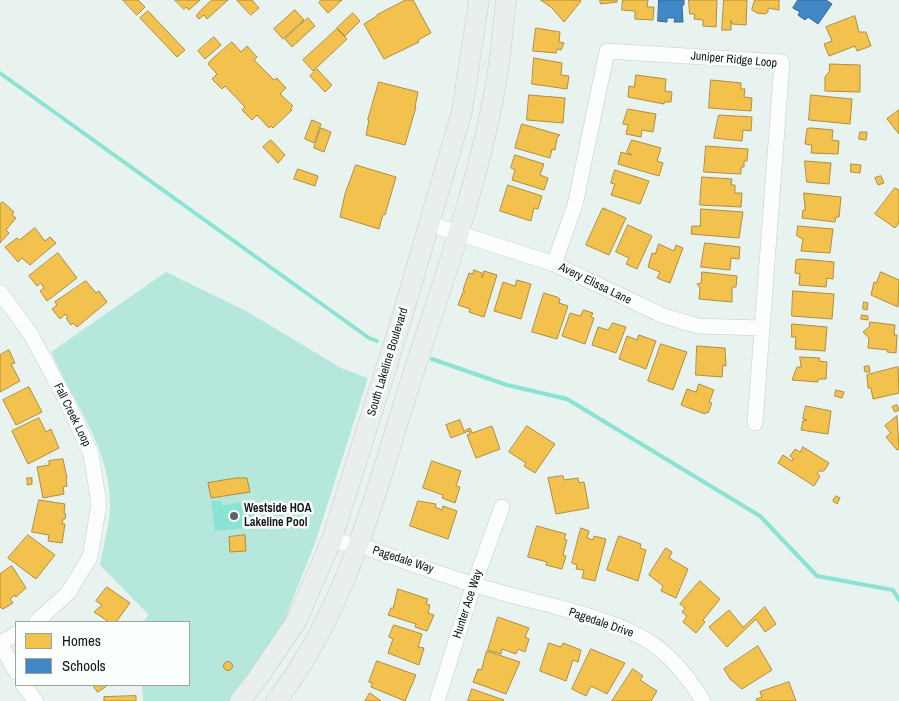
<!DOCTYPE html>
<style>
body{margin:0}
#map{position:relative;width:899px;height:701px;overflow:hidden;background:#e8f2ef;font-family:"Archivo Narrow",sans-serif}
canvas{display:block}
.legend{position:absolute;left:15px;top:621px;width:175px;height:65px;box-sizing:border-box;background:#fbfffe;border:1px solid #9ea3a2;margin:0;padding:6px 9px;list-style:none;font-size:15px;color:#121817}
.legend li{display:flex;align-items:center;gap:10px;height:25px}
.legend b{width:25px;border:1px solid #9ea3a2}
</style>
<div id="map">
<canvas width="899" height="701"></canvas>
<ul class="legend">
<li><b style="height:14px;background:#f2c14e"></b>Homes</li>
<li><b style="height:14px;background:#3f88c5"></b>Schools</li>
</ul>
</div>
<script>
const ctx = document.querySelector('canvas').getContext('2d');
ctx.lineJoin = 'round';
function fillPath(path, color) {
  ctx.fillStyle = color;
  ctx.fill(path, 'evenodd');
}
function stroke(path, color, width, dash) {
  ctx.strokeStyle = color;
  ctx.lineWidth = width;
  ctx.lineCap = dash ? 'butt' : 'round';
  ctx.setLineDash(dash || []);
  ctx.stroke(path);
}
function label(font, color, halo, rows, align = 'center') {
  ctx.font = font + ' "Archivo Narrow",sans-serif';
  ctx.lineWidth = 5;
  ctx.setLineDash([]);
  ctx.textBaseline = 'middle';
  ctx.strokeStyle = halo;
  ctx.fillStyle = color;
  for (const [text, x, y, turn = 0] of rows) {
    ctx.save();
    ctx.translate(x, y);
    ctx.rotate((+turn || 0) * Math.PI / 180);
    ctx.textAlign = isNaN(turn) ? turn : align;
    if (halo) ctx.strokeText(text, 0, 0);
    ctx.fillText(text, 0, 0);
    ctx.restore();
  }
}
fillPath(new Path2D(`
 M 166,272 L 248,312 L 341,368 L 368,378 L 316,540 L 286,617 L 279,633 L 230,701 L 143,701 L 142,685 L 189,685 L 189,622 L 143,622 L 149,615 L 100,565 C 103,547 109,527 110,508 C 112,450 73,402 51,352 Z`), '#b6e7dd');
fillPath(new Path2D(`
 M 211,501 L 222,501 L 222,505 L 253,501 L 256,527 L 215,531 Z`), '#8ae3d3');
const homes = new Path2D(`
 M 123,0 L 138,0 L 145,7 L 137,15 Z
 M 175,0 L 200,0 L 189,10 L 186,7 L 184,9 Z
 M 212,0 L 228,0 L 207,19 L 204,15 L 199,19 L 196,16 L 200,11 Z
 M 237,0 L 252,0 L 259,8 L 251,15 Z
 M 321,0 L 342,0 L 328,13 L 319,3 Z
 M 406,0 L 413,0 L 431,33 L 418,40 L 419,42 L 384,59 L 364,24 L 377,16 L 377,15 Z
 M 541,0 L 580,0 L 581,1 L 564,22 L 552,8 Z
 M 600,0 L 617,0 L 617,2 L 601,4 Z
 M 623,0 L 648,0 L 647,7 L 654,7 L 653,20 L 635,19 L 635,11 L 622,10 Z
 M 689,0 L 717,0 L 716,27 L 703,26 L 703,20 L 694,19 L 695,14 L 690,14 Z
 M 724,0 L 747,0 L 746,25 L 732,24 L 731,20 L 731,30 L 722,30 Z
 M 755,0 L 779,0 L 779,10 L 768,8 L 768,12 L 765,14 L 757,13 L 752,10 Z
 M 295,10 L 304,20 L 283,39 L 274,29 Z
 M 148,11 L 185,50 L 177,57 L 140,18 Z
 M 353,13 L 360,21 L 345,36 L 337,28 Z
 M 855,16 L 859,32 L 866,32 L 871,46 L 857,51 L 855,46 L 829,56 L 824,44 L 832,41 L 826,27 Z
 M 308,18 L 315,26 L 292,47 L 285,39 Z
 M 536,28 L 560,32 L 559,42 L 564,43 L 561,50 L 557,49 L 556,53 L 533,51 Z
 M 337,29 L 347,39 L 313,71 L 303,60 Z
 M 214,37 L 221,45 L 205,59 L 198,51 Z
 M 232,42 L 241,52 L 247,46 L 257,57 L 254,60 L 274,80 L 277,78 L 286,88 L 280,94 L 293,106 L 290,109 L 292,110 L 273,128 L 271,126 L 269,128 L 257,115 L 252,120 L 242,110 L 245,107 L 225,86 L 222,89 L 212,79 L 217,74 L 208,64 L 210,61 Z
 M 534,58 L 562,63 L 561,75 L 569,76 L 567,89 L 532,84 Z
 M 830,64 L 860,65 L 860,92 L 825,91 L 825,77 L 829,72 Z
 M 317,69 L 332,85 L 325,92 L 310,76 Z
 M 636,75 L 666,79 L 665,91 L 672,92 L 671,102 L 664,102 L 664,104 L 628,97 L 629,86 L 634,87 Z
 M 711,80 L 741,83 L 741,89 L 745,89 L 744,97 L 752,98 L 751,111 L 709,108 Z
 M 379,82 L 418,92 L 415,107 L 416,107 L 405,145 L 366,135 L 369,120 L 368,120 Z
 M 529,95 L 565,98 L 563,123 L 527,120 Z
 M 811,95 L 852,99 L 850,124 L 809,120 Z
 M 628,109 L 656,114 L 653,132 L 642,130 L 641,137 L 626,134 L 628,125 L 623,124 Z
 M 899,110 L 899,134 L 887,119 Z
 M 719,115 L 752,117 L 751,131 L 743,130 L 742,141 L 714,138 Z
 M 312,120 L 321,124 L 314,143 L 305,139 Z
 M 522,124 L 560,135 L 557,138 L 555,150 L 552,149 L 550,158 L 515,148 Z
 M 321,128 L 331,132 L 324,152 L 314,148 Z
 M 811,128 L 833,130 L 832,140 L 839,141 L 838,154 L 811,153 L 812,145 L 805,144 L 807,129 Z
 M 860,132 L 867,132 L 866,140 L 859,139 Z
 M 271,140 L 285,155 L 278,163 L 263,147 Z
 M 632,140 L 661,148 L 657,161 L 663,163 L 659,176 L 618,164 L 621,152 L 632,155 L 627,152 Z
 M 706,146 L 748,149 L 747,161 L 744,161 L 744,167 L 741,167 L 741,174 L 704,172 Z
 M 515,155 L 544,164 L 540,175 L 548,178 L 544,190 L 512,180 L 515,170 L 511,168 Z
 M 805,161 L 831,163 L 829,184 L 807,182 Z
 M 851,164 L 861,165 L 860,173 L 851,172 Z
 M 356,165 L 396,177 L 385,215 L 383,214 L 379,229 L 340,217 L 345,194 Z
 M 298,169 L 318,176 L 315,186 L 294,179 Z
 M 615,170 L 649,181 L 640,204 L 611,195 L 615,184 L 611,183 Z
 M 881,176 L 884,183 L 878,185 L 875,178 Z
 M 702,177 L 732,179 L 731,185 L 735,185 L 735,193 L 742,193 L 741,207 L 700,205 Z
 M 508,185 L 542,196 L 538,209 L 534,208 L 531,221 L 500,211 Z
 M 895,188 L 899,190 L 899,223 L 895,228 L 875,214 Z
 M 804,193 L 841,197 L 839,217 L 836,217 L 835,222 L 802,218 L 803,210 L 805,210 Z
 M 3,202 L 14,212 L 12,215 L 16,218 L 6,230 L 9,233 L 0,243 L 0,204 Z
 M 603,208 L 626,218 L 609,255 L 586,245 Z
 M 701,209 L 743,212 L 739,238 L 691,234 L 692,226 L 700,226 Z
 M 628,225 L 652,236 L 637,269 L 626,264 L 629,258 L 616,252 Z
 M 798,226 L 833,229 L 830,253 L 801,251 L 803,239 L 797,236 Z
 M 35,228 L 45,241 L 50,237 L 56,243 L 30,265 L 22,258 L 18,262 L 5,247 L 17,238 L 19,240 Z
 M 705,243 L 740,247 L 739,259 L 731,258 L 730,270 L 701,267 Z
 M 659,244 L 674,251 L 676,245 L 683,248 L 670,283 L 657,278 L 660,272 L 648,267 L 652,253 L 655,254 Z
 M 58,253 L 77,278 L 47,301 L 40,291 L 44,288 L 41,283 L 37,286 L 29,276 Z
 M 802,259 L 834,262 L 833,279 L 827,278 L 826,287 L 799,285 L 800,274 L 795,273 L 796,260 Z
 M 474,270 L 482,273 L 482,278 L 484,271 L 497,275 L 484,317 L 469,312 L 470,309 L 458,305 L 463,292 L 465,292 L 463,290 L 469,273 L 473,274 Z
 M 702,272 L 737,276 L 736,287 L 732,287 L 732,302 L 699,299 L 700,288 L 697,284 L 701,283 Z
 M 881,272 L 899,280 L 898,307 L 871,295 L 874,282 L 876,283 Z
 M 517,280 L 531,284 L 521,319 L 494,311 L 503,282 L 515,286 Z
 M 86,281 L 96,293 L 99,291 L 107,302 L 77,327 L 73,323 L 71,325 L 66,318 L 68,317 L 66,314 L 60,319 L 52,309 L 57,305 L 55,302 Z
 M 793,291 L 834,294 L 832,319 L 792,316 Z
 M 544,293 L 557,297 L 560,299 L 559,303 L 568,306 L 557,339 L 532,332 Z
 M 864,302 L 868,303 L 867,310 L 863,309 Z
 M 584,310 L 593,313 L 591,317 L 594,318 L 585,344 L 562,336 L 570,313 L 580,316 Z
 M 862,315 L 868,316 L 868,320 L 861,319 Z
 M 870,322 L 895,325 L 894,335 L 897,335 L 896,353 L 887,352 L 888,350 L 868,348 L 869,338 L 863,332 L 869,327 Z
 M 613,323 L 626,327 L 616,353 L 592,345 L 598,327 L 608,330 Z
 M 792,324 L 827,327 L 825,351 L 795,349 L 796,337 L 792,337 Z
 M 639,335 L 656,341 L 646,369 L 619,359 L 627,336 L 637,340 Z
 M 661,344 L 687,352 L 673,390 L 648,381 Z
 M 697,346 L 725,348 L 726,366 L 723,365 L 722,377 L 696,375 Z
 M 9,350 L 15,363 L 11,364 L 20,381 L 0,392 L 0,355 Z
 M 800,357 L 820,358 L 819,361 L 827,362 L 826,379 L 818,379 L 818,382 L 792,380 L 797,367 L 801,367 Z
 M 869,366 L 870,372 L 865,372 L 864,367 Z
 M 898,367 L 899,393 L 873,399 L 871,388 L 868,388 L 867,375 Z
 M 699,384 L 714,390 L 709,402 L 712,403 L 708,413 L 706,412 L 705,414 L 681,405 L 687,389 L 696,392 Z
 M 29,387 L 42,412 L 16,425 L 3,400 Z
 M 836,390 L 844,392 L 842,398 L 835,396 Z
 M 897,405 L 899,410 L 895,412 L 892,407 Z
 M 806,406 L 831,411 L 828,434 L 801,430 L 803,421 L 807,420 L 803,419 Z
 M 897,416 L 899,449 L 897,450 L 886,437 L 891,433 L 885,426 Z
 M 39,418 L 46,432 L 51,429 L 59,448 L 28,464 L 12,431 Z
 M 460,420 L 464,431 L 470,428 L 472,433 L 492,426 L 500,449 L 476,458 L 467,435 L 470,434 L 469,431 L 451,438 L 446,425 Z
 M 527,426 L 555,444 L 535,473 L 524,466 L 526,463 L 509,452 Z
 M 803,447 L 829,463 L 824,471 L 819,471 L 817,474 L 820,476 L 814,486 L 778,463 L 783,455 L 792,461 L 793,459 L 790,456 L 795,449 L 800,452 Z
 M 63,459 L 67,478 L 66,478 L 67,486 L 63,487 L 64,494 L 43,498 L 37,467 L 49,465 L 49,461 Z
 M 432,461 L 461,471 L 456,486 L 460,487 L 455,503 L 442,498 L 443,495 L 423,488 Z
 M 563,476 L 564,480 L 578,478 L 579,483 L 584,482 L 589,508 L 556,514 L 548,478 Z
 M 27,478 L 32,478 L 32,484 L 28,485 Z
 M 236,478 L 247,478 L 250,492 L 211,498 L 208,483 Z
 M 836,496 L 840,498 L 837,504 L 833,501 Z
 M 39,500 L 65,504 L 64,513 L 66,514 L 65,519 L 63,519 L 62,524 L 65,524 L 62,543 L 48,541 L 49,535 L 32,532 Z
 M 418,501 L 436,504 L 435,507 L 442,510 L 443,506 L 457,511 L 448,539 L 410,526 Z
 M 537,526 L 566,534 L 564,539 L 567,540 L 563,555 L 566,556 L 562,569 L 546,565 L 547,562 L 528,557 Z
 M 581,528 L 589,531 L 587,538 L 593,540 L 594,536 L 606,539 L 595,581 L 582,578 L 584,570 L 576,569 L 577,565 L 572,563 Z
 M 28,535 L 55,555 L 36,579 L 8,558 Z
 M 245,535 L 246,551 L 230,552 L 229,537 Z
 M 619,536 L 641,544 L 640,548 L 646,550 L 638,581 L 607,570 Z
 M 666,548 L 672,552 L 669,558 L 688,569 L 676,598 L 661,591 L 663,586 L 649,575 Z
 M 12,566 L 26,588 L 16,597 L 15,595 L 10,599 L 13,603 L 3,609 L 0,607 L 0,574 Z
 M 700,581 L 720,599 L 703,620 L 705,622 L 696,633 L 683,622 L 687,616 L 682,612 L 685,608 L 680,604 Z
 M 107,587 L 130,603 L 116,622 L 109,622 L 94,612 L 102,605 L 96,601 Z
 M 398,589 L 428,599 L 426,604 L 430,605 L 428,613 L 434,615 L 427,631 L 415,627 L 416,624 L 388,615 L 391,608 L 393,608 Z
 M 765,607 L 776,624 L 765,632 L 756,619 L 727,647 L 709,627 L 729,610 L 743,627 Z
 M 498,617 L 529,628 L 525,637 L 529,639 L 525,652 L 518,649 L 516,654 L 502,649 L 501,654 L 488,650 Z
 M 394,625 L 422,634 L 418,647 L 424,648 L 419,665 L 388,653 L 393,639 L 389,637 Z
 M 549,643 L 561,647 L 563,643 L 581,650 L 578,662 L 573,660 L 566,681 L 540,671 Z
 M 758,646 L 772,670 L 742,689 L 730,679 L 724,669 Z
 M 591,649 L 625,663 L 607,694 L 591,686 L 586,696 L 572,689 Z
 M 487,651 L 520,662 L 506,694 L 473,682 L 478,669 L 481,670 Z
 M 377,661 L 416,675 L 405,701 L 371,687 L 372,683 L 369,682 Z
 M223.5 666a4.5 4.5 0 1 1 9 0a4.5 4.5 0 1 1-9 0Z
 M 633,669 L 643,676 L 640,680 L 657,691 L 651,701 L 612,701 Z
 M 789,682 L 796,701 L 757,701 L 756,699 L 762,697 L 760,692 Z
 M 93,685 L 108,685 L 98,692 Z
 M 472,689 L 504,700 L 503,701 L 468,701 Z
 M 370,693 L 381,701 L 365,701 Z
 M 136,696 L 136,701 L 104,701 L 104,697 Z`);
fillPath(homes, '#f2c14e');
stroke(homes, '#af8e3e', 1);
const schools = new Path2D(`
 M 659,0 L 684,0 L 684,5 L 682,5 L 683,22 L 674,22 L 675,18 L 667,18 L 667,22 L 658,21 Z
 M 798,0 L 826,0 L 832,4 L 818,24 L 808,17 L 805,20 L 798,15 L 800,12 L 793,8 Z`);
fillPath(schools, '#3f88c5');
stroke(schools, '#326691', 1);
stroke(new Path2D(`
 M 0,73 L 369,338 L 377,341
 M 432,359 L 507,385 L 567,399 L 760,516 L 817,576 L 893,590 L 899,600`), '#8ae3d3', 4);
const street = new Path2D(`
 M 430,224 L 554,264 L 664,316 L 698,326 L 762,328
 M 554,264 L 575,205 L 607,51 L 782,62 L 755,423
 M 0,292 L 30,333 L 65,398 L 91,454 L 99,504 L 90,557 L 68,593 L 36,622
 M 332,539 L 357,547 L 359,545 C 404,561 449,578 496,591 C 544,605 617,617 657,647 C 675,661 691,681 703,701
 M 0,643 L 16,672
 M 0,643 L 16,634
 M 23,685 L 36,701
 M 437,701 L 474,584 L 502,507`);
const secondary = new Path2D(`
 M 240,701 L 255,682 L 297,620 L 332,539 L 400,324 L 462,111 L 479,0
 M 276,701 C 346,611 374,497 408,390 C 439,292 475,195 494,94 C 500,63 503,31 506,0`);
stroke(street, '#c6cdcb', 16);
stroke(secondary, '#c6cdcb', 21);
stroke(street, '#fcfdfd', 15);
stroke(secondary, '#e9efed', 20);
for (const [x, y, r, color] of [
 [234,516,5,"#5d6463"]
]) {
  const dot = new Path2D();
  dot.arc(x, y, r, 0, 2 * Math.PI);
  ctx.fillStyle = color;
  ctx.fill(dot);
  stroke(dot, '#fbfffe', 2);
}
label('12px', '#121817', '#fbfffe', [
 ["Juniper Ridge Loop",734,60,5],
 ["Avery Elissa Lane",595,284,26],
 ["South Lakeline Boulevard",388,362,-73],
 ["Fall Creek Loop",72,415,64],
 ["Pagedale Way",403,560,18],
 ["Hunter Ace Way",468,604,-72],
 ["Pagedale Drive",601,623,19]
]);
label('bold 12px', '#121817', '#fbfffe', [
 ["Westside HOA",244,509],
 ["Lakeline Pool",244,523]
], 'left');
</script>
